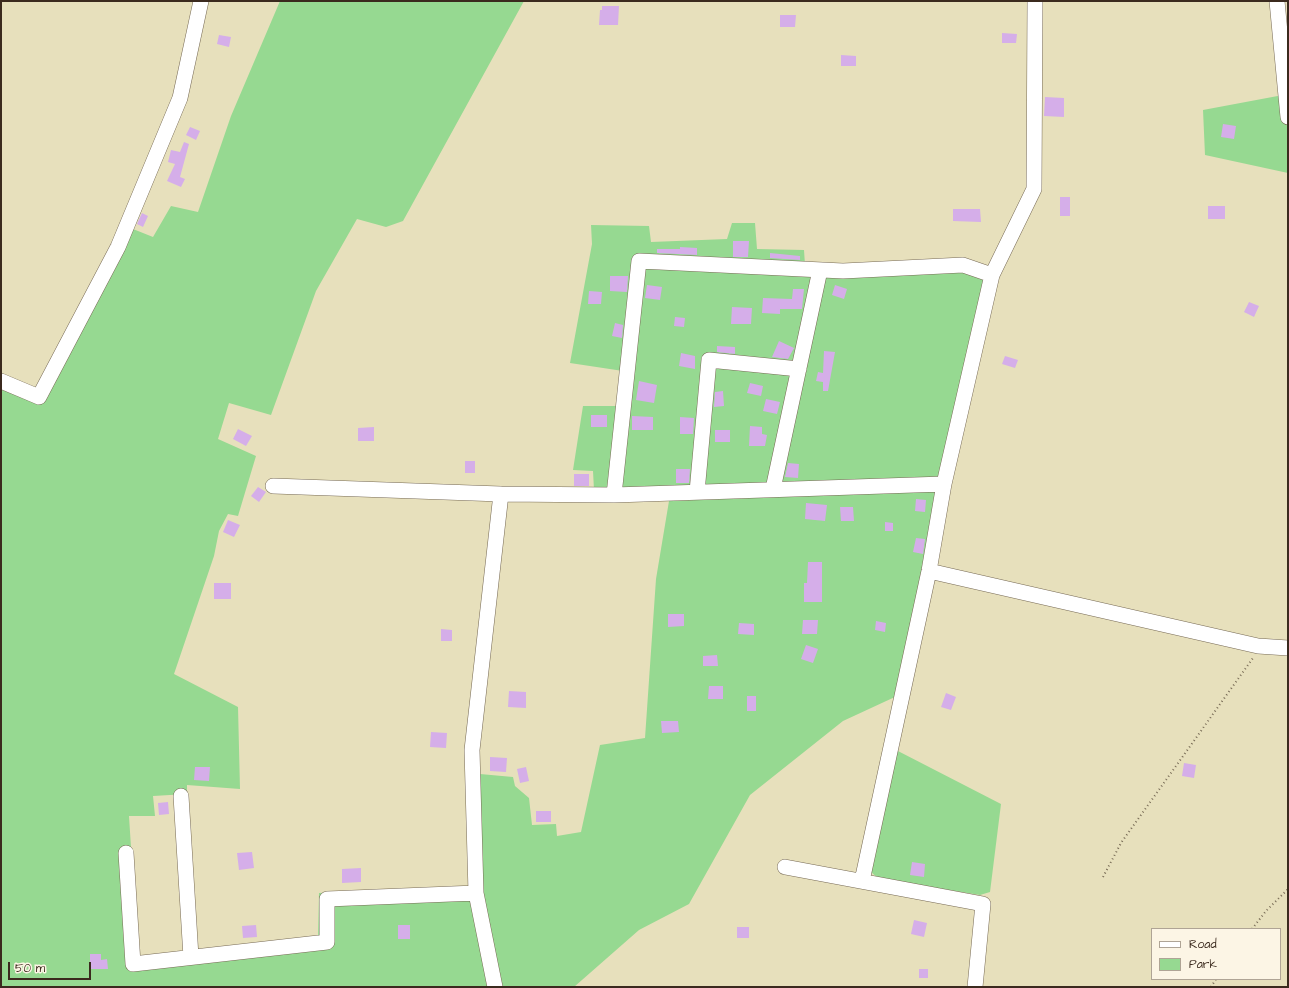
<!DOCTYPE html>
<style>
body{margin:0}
#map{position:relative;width:1289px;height:988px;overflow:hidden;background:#e7e0bc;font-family:"Architects Daughter",sans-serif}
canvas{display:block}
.frame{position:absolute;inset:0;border:2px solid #3b2a1e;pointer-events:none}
.legend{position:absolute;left:1151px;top:928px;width:130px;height:52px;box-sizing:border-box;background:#fcf5e5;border:1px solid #afa495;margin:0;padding:5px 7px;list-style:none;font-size:12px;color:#3b2a1e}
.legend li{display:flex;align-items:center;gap:8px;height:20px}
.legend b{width:20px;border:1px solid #afa495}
.scale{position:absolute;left:8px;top:962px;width:83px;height:18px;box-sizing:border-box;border:2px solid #3b2a1e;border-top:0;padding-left:5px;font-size:12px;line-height:14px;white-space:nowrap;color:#3b2a1e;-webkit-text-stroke:3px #fcf5e5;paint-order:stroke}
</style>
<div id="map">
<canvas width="1289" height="988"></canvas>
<div class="frame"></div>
<ul class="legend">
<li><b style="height:5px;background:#fff"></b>Road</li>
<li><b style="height:11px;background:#96d991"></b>Park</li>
</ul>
<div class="scale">50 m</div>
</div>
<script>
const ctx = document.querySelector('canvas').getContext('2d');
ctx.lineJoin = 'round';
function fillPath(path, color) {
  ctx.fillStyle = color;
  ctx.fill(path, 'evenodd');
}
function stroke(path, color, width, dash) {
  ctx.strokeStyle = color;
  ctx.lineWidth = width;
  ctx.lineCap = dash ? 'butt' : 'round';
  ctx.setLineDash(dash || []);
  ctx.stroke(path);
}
fillPath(new Path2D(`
 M 280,1 L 524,1 L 403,221 L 386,227 L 357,219 L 316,291 L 271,415 L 229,403 L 218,439 L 256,456 L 238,516 L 228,514 L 219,531 L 214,556 L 174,674 L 238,707 L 240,789 L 187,785 L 187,794 L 153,796 L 155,816 L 129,816 L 138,958 L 318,937 L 319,893 L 472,886 L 492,987 L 1,987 L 1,387 L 41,403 L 133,229 L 153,237 L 171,206 L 198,212 L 231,116 Z
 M 1283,95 L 1288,119 L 1288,173 L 1205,155 L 1203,110 Z
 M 732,223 L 755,223 L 757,249 L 804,250 L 805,265 L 991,267 L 940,478 L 594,490 L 593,471 L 573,470 L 583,406 L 620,406 L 623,371 L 570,363 L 592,244 L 591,225 L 649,226 L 651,242 L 727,239 Z
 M 937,491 L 931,544 L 897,696 L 843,721 L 750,795 L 689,904 L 639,930 L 574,987 L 500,987 L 482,892 L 480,774 L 513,777 L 515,786 L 529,798 L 532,825 L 556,824 L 557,836 L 581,832 L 600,745 L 645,738 L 656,579 L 669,501 Z
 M 896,750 L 1001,804 L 990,892 L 980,895 L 879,879 L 871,872 Z`), '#96d991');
fillPath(new Path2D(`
 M 602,6 L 619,6 L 618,25 L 599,25 L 600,10 L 602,10 Z
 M 780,15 L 796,15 L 795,27 L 780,27 Z
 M 1002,33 L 1017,34 L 1016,43 L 1002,43 Z
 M 219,35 L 231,37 L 229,47 L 217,44 Z
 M 841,55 L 856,56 L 856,66 L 841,66 Z
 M 1045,97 L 1064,98 L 1064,117 L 1044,116 Z
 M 1223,124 L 1236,126 L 1234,139 L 1221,137 Z
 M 190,127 L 200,131 L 196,140 L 186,135 Z
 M 184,142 L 189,144 L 180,177 L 185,179 L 181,187 L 167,181 L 175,164 L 168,162 L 171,150 L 180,152 Z
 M 1060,197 L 1070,197 L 1070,216 L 1060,216 Z
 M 1208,206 L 1225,206 L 1225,219 L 1208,219 Z
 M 953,209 L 980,209 L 981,222 L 953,221 Z
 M 142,213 L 148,216 L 143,227 L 137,224 Z
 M 733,241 L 749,241 L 748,257 L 733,257 Z
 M 680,247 L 697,248 L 697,255 L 657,253 L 657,249 L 680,249 Z
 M 770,253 L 800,256 L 800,260 L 770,258 Z
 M 610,276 L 628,276 L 627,292 L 610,291 Z
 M 647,285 L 662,287 L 660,300 L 645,298 Z
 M 835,285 L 847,289 L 844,299 L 832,295 Z
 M 793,289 L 804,289 L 802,309 L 780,309 L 780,314 L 762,313 L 763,298 L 792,299 Z
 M 589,291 L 602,292 L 601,304 L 588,304 Z
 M 1249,302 L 1259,306 L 1254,317 L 1244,312 Z
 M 732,307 L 752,308 L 751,324 L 731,324 Z
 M 675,317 L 685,318 L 684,327 L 674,326 Z
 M 615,323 L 623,325 L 622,338 L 612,336 Z
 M 779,341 L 794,348 L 788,359 L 772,357 Z
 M 717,346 L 735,347 L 735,354 L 717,352 Z
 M 824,351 L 835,352 L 828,391 L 823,391 L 823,382 L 816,381 L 818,372 L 823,373 Z
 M 681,353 L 695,356 L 695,369 L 679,366 Z
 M 1005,356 L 1018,360 L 1015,368 L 1002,364 Z
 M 639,381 L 657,385 L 654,403 L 636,400 Z
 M 750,383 L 763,386 L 761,396 L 747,393 Z
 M 723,391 L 724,406 L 714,407 L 715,392 Z
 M 766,399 L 780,402 L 777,414 L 763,411 Z
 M 591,415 L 607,415 L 607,427 L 591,427 Z
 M 632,416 L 653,417 L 653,430 L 632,430 Z
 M 680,417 L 694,418 L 693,434 L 680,434 Z
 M 750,426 L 762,427 L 762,434 L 767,435 L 765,446 L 749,446 Z
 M 374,427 L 374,441 L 358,441 L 358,428 Z
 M 238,429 L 252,436 L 246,446 L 233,439 Z
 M 715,430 L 730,430 L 730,442 L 715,442 Z
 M 465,461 L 475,461 L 475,473 L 465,473 Z
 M 788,463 L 799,464 L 798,478 L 785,477 Z
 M 676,469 L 690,469 L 689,483 L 676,483 Z
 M 574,474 L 589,474 L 589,486 L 574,486 Z
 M 258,487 L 266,492 L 259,502 L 251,496 Z
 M 916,499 L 926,500 L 925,512 L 915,511 Z
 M 806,503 L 827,505 L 825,521 L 805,519 Z
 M 840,507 L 853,507 L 854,521 L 841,521 Z
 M 228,520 L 240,525 L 234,537 L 223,532 Z
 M 885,522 L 893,523 L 893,531 L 885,531 Z
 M 916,538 L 925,539 L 923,554 L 913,552 Z
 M 808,562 L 822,562 L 822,602 L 804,602 L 804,583 L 807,583 Z
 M 214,583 L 231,583 L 231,599 L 214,599 Z
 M 668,614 L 684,614 L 684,626 L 668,627 Z
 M 803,620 L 818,620 L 817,634 L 802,634 Z
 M 876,621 L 886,623 L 885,632 L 875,630 Z
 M 739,623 L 754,624 L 754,635 L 738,634 Z
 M 441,629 L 452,630 L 452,641 L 441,641 Z
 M 806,645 L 818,649 L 813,663 L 801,659 Z
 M 717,655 L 718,666 L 703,666 L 703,656 Z
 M 709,686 L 723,686 L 723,699 L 708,699 Z
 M 509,691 L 526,692 L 526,708 L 508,707 Z
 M 946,693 L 956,697 L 951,710 L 941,707 Z
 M 747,696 L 756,696 L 756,711 L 747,711 Z
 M 661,721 L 678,721 L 679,732 L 662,733 Z
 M 431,732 L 447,733 L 446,748 L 430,747 Z
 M 490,757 L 507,758 L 506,772 L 490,771 Z
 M 1184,763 L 1196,765 L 1194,778 L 1182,776 Z
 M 195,767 L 210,767 L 209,781 L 194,780 Z
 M 526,767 L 529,781 L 520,783 L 517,769 Z
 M 168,802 L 169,814 L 159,815 L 158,803 Z
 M 536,811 L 551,811 L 551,822 L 536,822 Z
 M 252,852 L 254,868 L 239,870 L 237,853 Z
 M 912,862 L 925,864 L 924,877 L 910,875 Z
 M 361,868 L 361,882 L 342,883 L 342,869 Z
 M 914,920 L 927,923 L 924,937 L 911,934 Z
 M 256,925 L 257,937 L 243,938 L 242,926 Z
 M 398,925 L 410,925 L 410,939 L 398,939 Z
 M 737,927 L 749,927 L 749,938 L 737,938 Z
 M 90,954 L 101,954 L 101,960 L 107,959 L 108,969 L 90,969 Z
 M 919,969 L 928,969 L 928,978 L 919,978 Z`), '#d5aee9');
const minor = new Path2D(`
 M 1277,1 L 1288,117
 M 1,381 L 39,397 L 118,247 L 180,98 L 201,1
 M 273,486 L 501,494
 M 773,489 L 820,270
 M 697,492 L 709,360 L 799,369
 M 614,495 L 639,261 L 843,271 L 963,265 L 992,275
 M 929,571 L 1258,646 L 1288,648
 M 181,796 L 191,957
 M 126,853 L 133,964 L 327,942 L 327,899 L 476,893
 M 785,867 L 983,904 L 975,987
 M 862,881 L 929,571 L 944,484 L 992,275 L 1034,189 L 1035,1
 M 495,987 L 476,893 L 472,750 L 501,494 L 614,495 L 944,484`);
stroke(minor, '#776a55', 16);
stroke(new Path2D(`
 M 1103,877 L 1121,843 L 1253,658
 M 1252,929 L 1266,911 L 1288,889
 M 1211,987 L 1216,979`), '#776a55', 2, [1, 3]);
stroke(minor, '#fff', 15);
</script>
